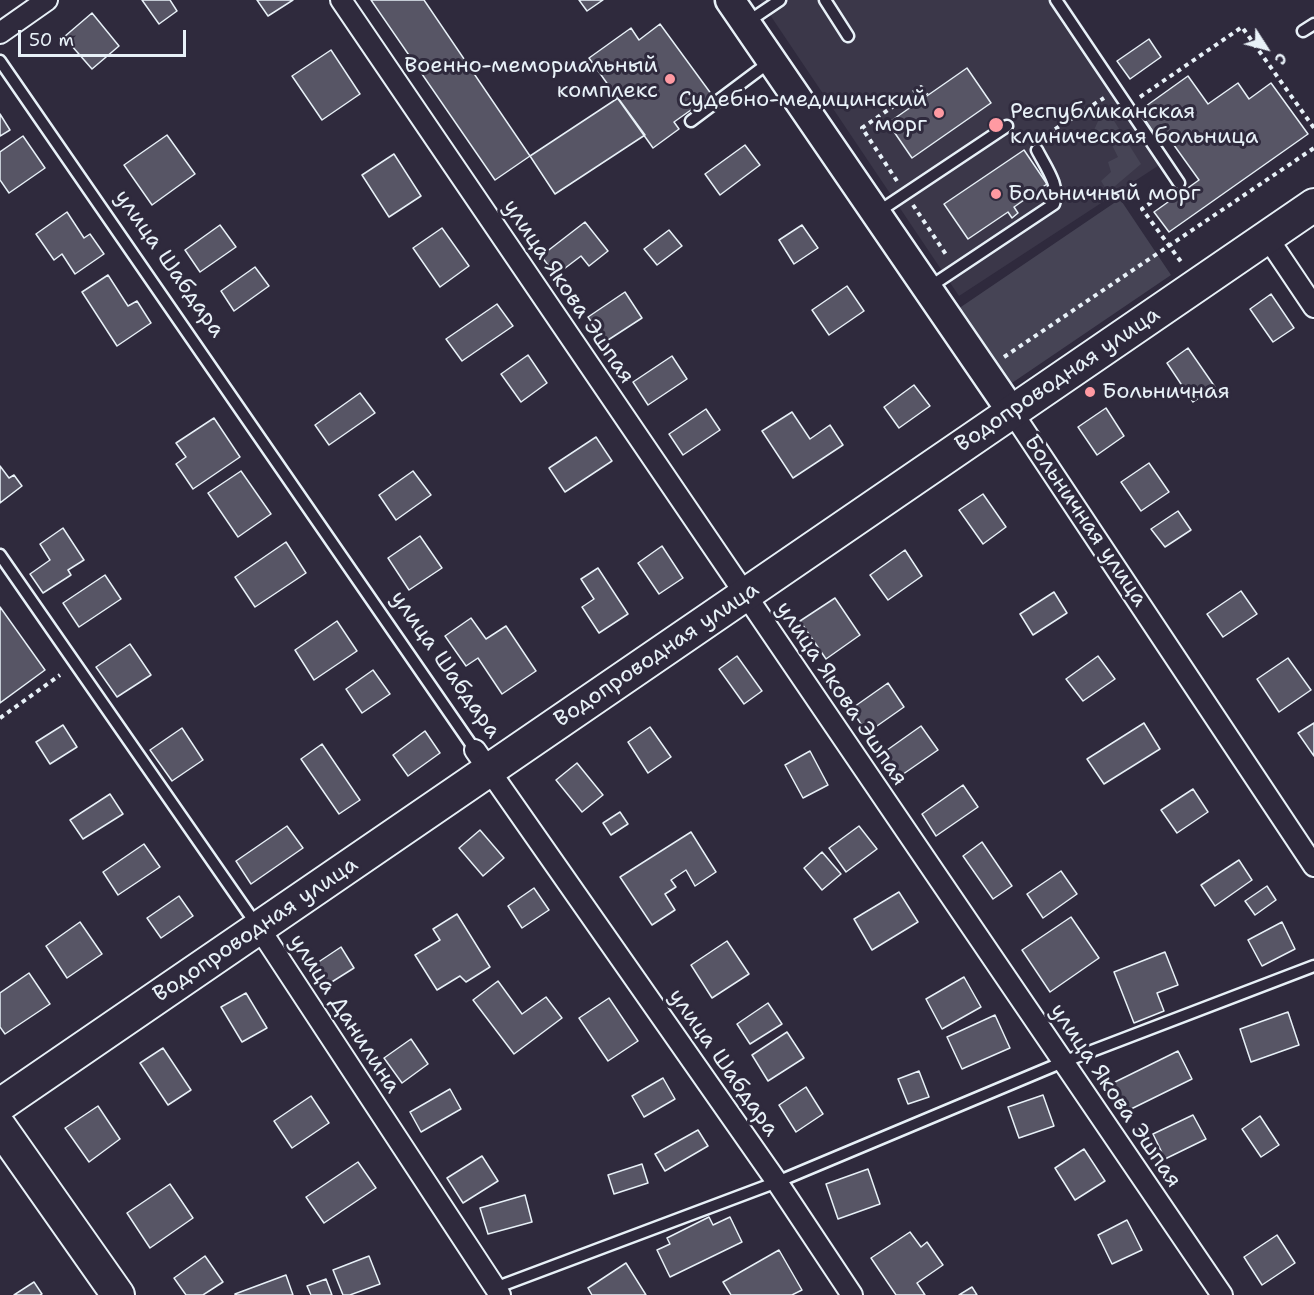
<!DOCTYPE html>
<meta charset="utf-8">
<style>
body{margin:0}
#map{position:relative;width:1314px;height:1295px;overflow:hidden;background:#2f2a3d;font-family:"Shantell Sans",sans-serif}
canvas{display:block}
.north{position:absolute;left:1236px;top:18px;width:60px;height:60px;-webkit-text-stroke:4px #2f2a3d;paint-order:stroke;rotate:126deg;font-size:16px;font-weight:700;line-height:24px;text-align:center;color:#e8f1f8}
.north::after{content:'';display:block;margin:auto;width:21px;height:27px;background:#e8f1f8;clip-path:polygon(50% 0,100% 100%,50% 72%,0 100%)}
.scale{position:absolute;left:18px;top:30px;width:168px;height:27px;box-sizing:border-box;border:3px solid #e8f1f8;border-top:0;padding-left:8px;font-size:18px;line-height:21px;white-space:nowrap;color:#e8f1f8;-webkit-text-stroke:4px #2f2a3d;paint-order:stroke}
</style>
<div id="map">
<canvas width="1314" height="1295"></canvas>
<div class="north">С</div>
<div class="scale">50 m</div>
</div>
<script>
const ctx = document.querySelector('canvas').getContext('2d');
ctx.lineJoin = 'round';
function fillPath(path, color) {
  ctx.fillStyle = color;
  ctx.fill(path, 'evenodd');
}
function stroke(path, color, width, dash) {
  ctx.strokeStyle = color;
  ctx.lineWidth = width;
  ctx.lineCap = dash ? 'butt' : 'round';
  ctx.setLineDash(dash || []);
  ctx.stroke(path);
}
function label(font, color, halo, rows, align = 'center') {
  ctx.font = font + ' "Shantell Sans",sans-serif';
  ctx.lineWidth = 6;
  ctx.setLineDash([]);
  ctx.textBaseline = 'middle';
  ctx.strokeStyle = halo;
  ctx.fillStyle = color;
  for (const [text, x, y, turn = 0] of rows) {
    ctx.save();
    ctx.translate(x, y);
    ctx.rotate((+turn || 0) * Math.PI / 180);
    ctx.textAlign = isNaN(turn) ? turn : align;
    if (halo) ctx.strokeText(text, 0, 0);
    ctx.fillText(text, 0, 0);
    ctx.restore();
  }
}
fillPath(new Path2D(`
 M 760,0 L 1066,0 L 1170,158 L 959,296 Z`), '#3b3749');
fillPath(new Path2D(`
 M 1111,116 L 1141,164 L 1108,192 L 1101,181 L 1111,172 L 1108,162 L 1118,157 L 1111,143 L 1094,130 L 1099,119 Z
 M 1120,199 L 1171,275 L 1006,387 L 955,311 Z`), '#464455');
const building = new Path2D(`
 M 142,0 L 170,0 L 177,11 L 159,24 Z
 M 257,0 L 293,0 L 268,16 Z
 M 371,0 L 424,0 L 530,156 L 495,180 Z
 M 579,0 L 603,0 L 587,11 Z
 M 92,13 L 119,46 L 92,69 L 64,37 Z
 M 660,24 L 712,95 L 674,122 L 679,129 L 653,148 L 589,58 L 631,28 L 639,40 Z
 M 1149,39 L 1161,57 L 1130,79 L 1117,61 Z
 M 331,50 L 360,94 L 322,120 L 292,76 Z
 M 967,68 L 991,103 L 912,158 L 888,123 Z
 M 1188,76 L 1208,104 L 1238,83 L 1249,99 L 1271,83 L 1308,134 L 1169,232 L 1154,212 L 1199,180 L 1166,134 L 1158,139 L 1139,111 Z
 M 618,98 L 645,135 L 555,194 L 530,156 Z
 M 0,114 L 10,130 L 0,136 Z
 M 167,135 L 195,174 L 152,205 L 124,165 Z
 M 23,136 L 45,168 L 9,193 L 0,180 L 0,152 Z
 M 745,145 L 760,165 L 720,195 L 705,174 Z
 M 1024,150 L 1047,184 L 1014,207 L 1018,213 L 1012,218 L 1008,212 L 968,239 L 944,204 Z
 M 394,154 L 421,196 L 389,217 L 362,175 Z
 M 67,212 L 84,238 L 90,234 L 104,254 L 75,274 L 62,254 L 54,260 L 36,234 Z
 M 585,222 L 608,251 L 589,266 L 581,256 L 556,275 L 541,256 Z
 M 220,225 L 236,247 L 200,272 L 185,250 Z
 M 802,225 L 818,248 L 794,264 L 779,240 Z
 M 442,228 L 469,266 L 440,287 L 413,248 Z
 M 669,230 L 682,246 L 657,265 L 644,249 Z
 M 255,267 L 269,286 L 234,311 L 221,291 Z
 M 108,275 L 128,306 L 137,301 L 151,323 L 117,346 L 82,292 Z
 M 847,286 L 864,311 L 829,335 L 812,310 Z
 M 625,292 L 642,318 L 605,342 L 588,317 Z
 M 1271,294 L 1294,328 L 1273,342 L 1250,309 Z
 M 497,304 L 513,326 L 462,361 L 446,339 Z
 M 1188,348 L 1215,387 L 1193,402 L 1167,363 Z
 M 528,355 L 547,383 L 521,402 L 501,374 Z
 M 672,356 L 687,379 L 648,405 L 633,382 Z
 M 914,385 L 930,406 L 899,428 L 884,407 Z
 M 360,393 L 375,413 L 329,445 L 315,425 Z
 M 1106,408 L 1124,436 L 1097,455 L 1078,427 Z
 M 706,409 L 720,430 L 683,455 L 669,434 Z
 M 792,412 L 810,439 L 830,425 L 843,445 L 793,478 L 762,431 Z
 M 214,418 L 240,457 L 193,489 L 176,464 L 186,457 L 176,443 Z
 M 596,437 L 612,461 L 565,492 L 549,468 Z
 M 1149,463 L 1169,492 L 1141,511 L 1121,482 Z
 M 0,466 L 9,478 L 14,475 L 22,486 L 0,503 Z
 M 241,471 L 271,514 L 238,537 L 208,493 Z
 M 413,471 L 431,495 L 396,520 L 379,495 Z
 M 983,494 L 1006,527 L 983,544 L 959,510 Z
 M 1178,511 L 1191,530 L 1165,547 L 1151,529 Z
 M 63,528 L 84,560 L 68,570 L 71,575 L 43,593 L 30,574 L 50,560 L 40,544 Z
 M 420,536 L 442,568 L 409,590 L 388,558 Z
 M 286,542 L 306,573 L 255,607 L 235,577 Z
 M 662,546 L 683,578 L 659,594 L 638,563 Z
 M 905,550 L 922,576 L 888,600 L 870,575 Z
 M 598,568 L 628,614 L 599,633 L 582,607 L 594,599 L 581,579 Z
 M 105,575 L 121,599 L 79,627 L 63,603 Z
 M 1241,591 L 1257,614 L 1223,637 L 1207,614 Z
 M 1054,592 L 1067,613 L 1033,635 L 1020,614 Z
 M 835,598 L 860,635 L 826,659 L 800,621 Z
 M 0,607 L 45,670 L 0,703 Z
 M 471,618 L 486,639 L 506,626 L 536,671 L 502,694 L 478,658 L 466,666 L 445,636 Z
 M 337,621 L 357,651 L 314,680 L 295,650 Z
 M 130,644 L 151,675 L 117,697 L 96,667 Z
 M 737,656 L 762,691 L 744,704 L 719,669 Z
 M 1098,656 L 1115,679 L 1083,701 L 1066,679 Z
 M 1288,658 L 1311,690 L 1279,712 L 1257,679 Z
 M 373,670 L 390,694 L 362,713 L 346,689 Z
 M 888,683 L 904,707 L 867,733 L 851,709 Z
 M 1144,723 L 1160,749 L 1104,784 L 1087,759 Z
 M 1314,723 L 1314,756 L 1298,733 Z
 M 63,725 L 77,747 L 50,764 L 36,742 Z
 M 921,726 L 938,750 L 896,779 L 880,755 Z
 M 650,727 L 671,757 L 648,773 L 628,742 Z
 M 182,728 L 203,760 L 172,781 L 150,750 Z
 M 425,731 L 440,753 L 408,776 L 393,755 Z
 M 322,744 L 360,800 L 339,814 L 301,759 Z
 M 810,751 L 828,785 L 803,798 L 785,765 Z
 M 577,763 L 603,795 L 582,812 L 556,780 Z
 M 963,785 L 978,807 L 936,836 L 922,814 Z
 M 1193,789 L 1208,812 L 1177,833 L 1161,810 Z
 M 110,794 L 123,814 L 83,839 L 70,820 Z
 M 620,812 L 628,824 L 611,835 L 603,823 Z
 M 287,826 L 303,848 L 251,884 L 236,861 Z
 M 859,826 L 877,849 L 846,872 L 829,848 Z
 M 480,830 L 504,858 L 483,876 L 459,848 Z
 M 691,832 L 716,872 L 695,886 L 686,870 L 671,880 L 676,887 L 665,894 L 675,910 L 652,925 L 620,877 Z
 M 982,842 L 1012,886 L 993,899 L 963,856 Z
 M 144,844 L 160,867 L 118,895 L 103,872 Z
 M 822,852 L 841,874 L 822,890 L 804,868 Z
 M 1239,860 L 1252,880 L 1215,906 L 1201,885 Z
 M 1061,871 L 1077,894 L 1043,918 L 1027,894 Z
 M 1267,886 L 1276,900 L 1255,915 L 1245,901 Z
 M 534,888 L 549,910 L 522,928 L 508,906 Z
 M 899,892 L 918,922 L 872,950 L 854,919 Z
 M 179,896 L 193,916 L 161,938 L 147,918 Z
 M 457,914 L 490,967 L 466,982 L 460,976 L 437,990 L 415,955 L 440,940 L 433,929 Z
 M 1071,917 L 1099,958 L 1050,992 L 1022,950 Z
 M 80,922 L 102,954 L 67,978 L 46,946 Z
 M 1282,922 L 1295,949 L 1262,966 L 1248,940 Z
 M 727,941 L 749,974 L 712,998 L 691,965 Z
 M 341,947 L 354,968 L 327,985 L 314,965 Z
 M 1165,952 L 1178,985 L 1157,993 L 1164,1011 L 1134,1023 L 1114,972 Z
 M 29,973 L 50,1004 L 5,1034 L 0,1027 L 0,993 Z
 M 964,977 L 981,1007 L 942,1029 L 926,999 Z
 M 498,981 L 522,1014 L 546,997 L 562,1018 L 514,1054 L 473,1000 Z
 M 246,993 L 267,1028 L 242,1042 L 221,1007 Z
 M 609,998 L 638,1041 L 608,1061 L 579,1018 Z
 M 768,1003 L 782,1024 L 750,1044 L 737,1024 Z
 M 1288,1012 L 1299,1045 L 1251,1062 L 1240,1029 Z
 M 995,1015 L 1010,1048 L 962,1069 L 947,1037 Z
 M 787,1032 L 804,1058 L 768,1081 L 752,1055 Z
 M 411,1039 L 428,1064 L 402,1083 L 384,1058 Z
 M 163,1048 L 191,1090 L 168,1105 L 140,1063 Z
 M 1178,1051 L 1192,1079 L 1127,1111 L 1113,1083 Z
 M 919,1071 L 929,1097 L 908,1104 L 898,1079 Z
 M 663,1078 L 675,1099 L 644,1117 L 632,1096 Z
 M 806,1087 L 823,1114 L 796,1132 L 779,1105 Z
 M 450,1089 L 461,1109 L 421,1132 L 410,1112 Z
 M 1043,1095 L 1054,1126 L 1019,1138 L 1008,1107 Z
 M 311,1096 L 329,1123 L 292,1148 L 274,1121 Z
 M 98,1106 L 120,1139 L 89,1162 L 65,1128 Z
 M 1193,1115 L 1206,1139 L 1165,1159 L 1153,1134 Z
 M 1260,1116 L 1279,1145 L 1261,1157 L 1242,1129 Z
 M 698,1130 L 708,1146 L 665,1171 L 655,1154 Z
 M 1084,1149 L 1105,1181 L 1075,1200 L 1055,1168 Z
 M 482,1156 L 498,1181 L 463,1203 L 447,1178 Z
 M 358,1162 L 376,1188 L 324,1223 L 306,1197 Z
 M 642,1164 L 648,1183 L 614,1194 L 608,1175 Z
 M 868,1169 L 880,1204 L 838,1219 L 826,1184 Z
 M 170,1184 L 193,1218 L 150,1248 L 127,1213 Z
 M 525,1195 L 532,1222 L 488,1234 L 480,1208 Z
 M 709,1217 L 713,1225 L 730,1217 L 742,1242 L 670,1277 L 657,1250 L 670,1244 L 667,1238 Z
 M 1127,1220 L 1142,1250 L 1112,1264 L 1098,1235 Z
 M 910,1232 L 921,1247 L 927,1242 L 943,1265 L 917,1283 L 925,1295 L 896,1295 L 871,1258 Z
 M 1277,1235 L 1295,1263 L 1262,1285 L 1244,1257 Z
 M 779,1250 L 802,1290 L 792,1295 L 731,1295 L 723,1282 Z
 M 205,1256 L 223,1282 L 203,1295 L 186,1295 L 174,1278 Z
 M 369,1256 L 380,1284 L 350,1295 L 343,1295 L 333,1270 Z
 M 626,1263 L 646,1295 L 592,1295 L 588,1288 Z
 M 286,1275 L 293,1295 L 235,1295 L 235,1294 Z
 M 326,1279 L 332,1295 L 311,1295 L 307,1286 Z
 M 34,1282 L 42,1294 L 40,1295 L 14,1295 Z
 M 972,1287 L 977,1295 L 959,1295 Z`);
fillPath(building, '#575565');
stroke(building, '#e8f1f8', 1.5);
const lane = new Path2D(`
 M 825,0 L 848,36
 M 1056,0 L 1179,183
 M 746,23 L 780,0
 M 1303,31 L 1314,24
 M 0,61 L 475,750
 M 691,121 L 771,61
 M 878,212 L 1007,126
 M 928,288 L 1054,204 C 1061,187 1045,166 1037,150
 M 0,555 L 258,927
 M 495,1288 L 777,1182 L 1063,1062 L 1314,966`);
const street = new Path2D(`
 M 341,0 L 1222,1295
 M 0,33 L 47,0
 M 1267,237 L 1314,307
 M 1012,412 L 1314,866
 M 475,750 L 777,1182 L 852,1295
 M 259,928 L 500,1295`);
const secondary = new Path2D(`
 M 730,0 L 1012,412`);
const primary = new Path2D(`
 M 0,1105 L 1314,205
 M 0,1127 L 118,1295`);
stroke(lane, '#e8f1f8', 15);
stroke(street, '#e8f1f8', 24);
stroke(secondary, '#e8f1f8', 33);
stroke(primary, '#e8f1f8', 36);
stroke(new Path2D(`
 M 1140,97 L 1242,27 L 1314,128
 M 1050,141 L 1056,137 L 1052,131 L 1104,98
 M 897,181 L 862,128 L 921,87 L 927,95
 M 1166,192 L 1142,209 L 1182,263
 M 913,205 L 947,256
 M 1004,357 L 1314,148
 M 0,718 L 60,675`), '#e8f1f8', 4, [4.5, 4.5]);
stroke(lane, '#2f2a3d', 10);
stroke(street, '#2f2a3d', 20);
stroke(secondary, '#2f2a3d', 28);
stroke(primary, '#2f2a3d', 32);
for (const [x, y, r, color] of [
 [670,79,6,"#ff9aa2"],
 [939,113,6,"#ff9aa2"],
 [996,125,8,"#ff9aa2"],
 [996,194,6,"#ff9aa2"],
 [1090,392,6,"#ff9aa2"]
]) {
  const dot = new Path2D();
  dot.arc(x, y, r, 0, 2 * Math.PI);
  ctx.fillStyle = color;
  ctx.fill(dot);
  stroke(dot, '#2f2a3d', 2);
}
label('22px', '#e8f1f8', '#2f2a3d', [
 ["Военно-мемориальный",658,66,"right"],
 ["комплекс",658,91,"right"],
 ["Судебно-медицинский",927,100,"right"],
 ["морг",927,125,"right"],
 ["Республиканская",1010,112],
 ["клиническая больница",1010,137],
 ["Больничный морг",1008,194],
 ["Больничная",1102,392]
], 'left');
label('22px', '#e8f1f8', '#2f2a3d', [
 ["улица Шабдара",169,264,55],
 ["улица Якова Эшпая",568,292,56],
 ["Водопроводная улица",1058,380,-34],
 ["Больничная улица",1085,521,56],
 ["Водопроводная улица",657,655,-34],
 ["улица Шабдара",445,665,55],
 ["улица Якова Эшпая",841,694,56],
 ["Водопроводная улица",256,930,-34],
 ["улица Данилина",344,1014,57],
 ["улица Шабдара",723,1063,55],
 ["улица Якова Эшпая",1115,1096,56]
]);
</script>
